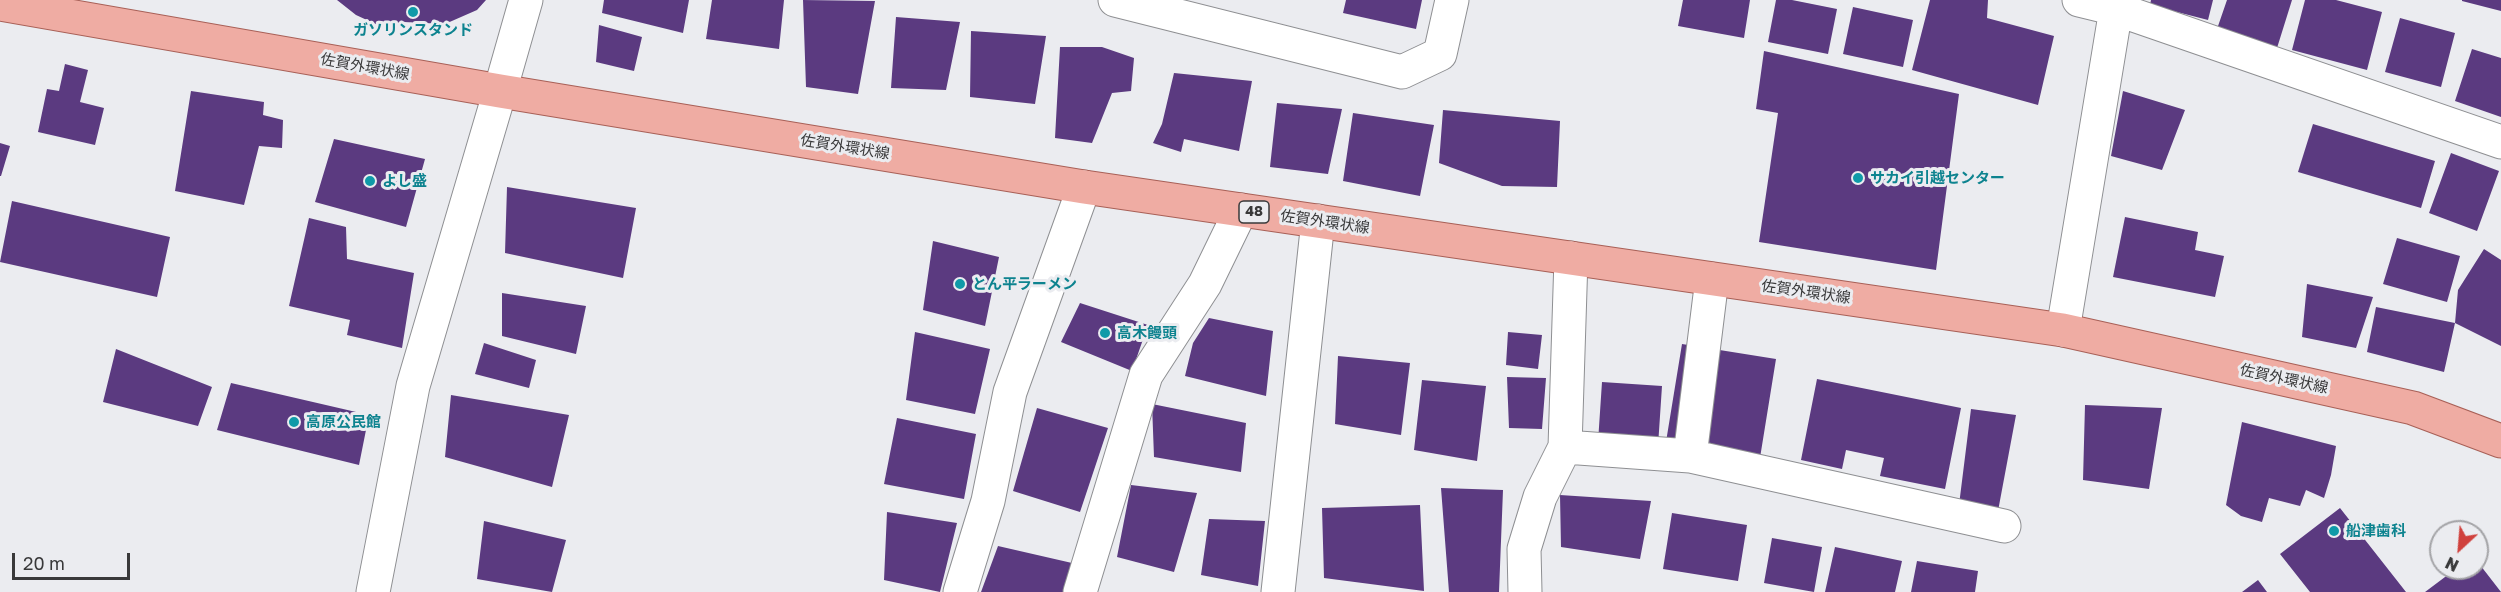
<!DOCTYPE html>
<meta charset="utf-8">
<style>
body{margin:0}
#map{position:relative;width:2501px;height:592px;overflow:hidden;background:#ebecf0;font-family:"Golos Text",sans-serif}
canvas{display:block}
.north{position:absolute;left:2429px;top:520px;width:60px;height:60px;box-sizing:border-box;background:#ebecf0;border:2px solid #a4a4a7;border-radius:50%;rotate:206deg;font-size:16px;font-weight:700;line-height:24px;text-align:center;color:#39393a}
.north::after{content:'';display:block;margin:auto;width:21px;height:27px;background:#d0413d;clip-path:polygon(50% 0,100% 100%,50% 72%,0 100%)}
.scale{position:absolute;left:12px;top:553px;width:118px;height:27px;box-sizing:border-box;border:3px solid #39393a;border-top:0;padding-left:8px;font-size:18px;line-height:21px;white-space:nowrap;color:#39393a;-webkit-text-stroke:4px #ebecf0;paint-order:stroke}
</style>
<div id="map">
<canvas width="2501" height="592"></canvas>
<div class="north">N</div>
<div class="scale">20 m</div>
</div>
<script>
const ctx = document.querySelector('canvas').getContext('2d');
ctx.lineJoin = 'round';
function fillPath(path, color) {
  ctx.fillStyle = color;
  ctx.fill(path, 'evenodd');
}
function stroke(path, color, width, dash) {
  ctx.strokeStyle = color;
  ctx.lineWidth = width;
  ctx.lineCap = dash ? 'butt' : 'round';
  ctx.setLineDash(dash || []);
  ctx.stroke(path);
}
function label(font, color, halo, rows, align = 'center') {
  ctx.font = font + ' "Golos Text","Noto Sans JP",sans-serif';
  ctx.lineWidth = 6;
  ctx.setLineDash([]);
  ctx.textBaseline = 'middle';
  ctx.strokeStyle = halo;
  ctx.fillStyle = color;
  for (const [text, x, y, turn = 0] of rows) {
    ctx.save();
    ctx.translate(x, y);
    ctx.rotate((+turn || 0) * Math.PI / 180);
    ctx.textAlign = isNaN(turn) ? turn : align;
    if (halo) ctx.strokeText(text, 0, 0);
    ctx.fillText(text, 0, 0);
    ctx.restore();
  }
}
fillPath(new Path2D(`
 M 337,0 L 486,0 L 477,10 L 445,24 L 404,22 L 382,27 L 356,15 Z
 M 604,0 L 689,0 L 683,33 L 602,13 Z
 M 712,0 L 784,0 L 779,49 L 706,39 Z
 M 803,0 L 875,1 L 858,94 L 806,87 Z
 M 1346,0 L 1422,0 L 1416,29 L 1343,13 Z
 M 1683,0 L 1750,0 L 1744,38 L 1678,26 Z
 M 1776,0 L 1792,0 L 1837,9 L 1828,54 L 1768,42 Z
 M 1930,0 L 1988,0 L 1987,18 L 2054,36 L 2038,105 L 1912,70 Z
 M 2151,0 L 2213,0 L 2208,20 L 2150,5 Z
 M 2227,0 L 2292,0 L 2277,48 L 2217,29 Z
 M 2305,0 L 2336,0 L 2382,12 L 2367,70 L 2292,50 Z
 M 2462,0 L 2501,0 L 2501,11 L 2462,1 Z
 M 1853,7 L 1913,20 L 1903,67 L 1843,54 Z
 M 896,17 L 960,22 L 946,90 L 891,88 Z
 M 2400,18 L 2455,33 L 2441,87 L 2385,72 Z
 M 599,25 L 642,37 L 634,71 L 596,62 Z
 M 971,31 L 1046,36 L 1035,104 L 970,97 Z
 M 1060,47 L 1102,47 L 1134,58 L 1131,91 L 1112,93 L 1092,143 L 1055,138 Z
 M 2472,49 L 2501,58 L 2501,117 L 2455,101 Z
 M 1764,51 L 1959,94 L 1936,270 L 1759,242 L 1778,113 L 1756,109 Z
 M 65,64 L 88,70 L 80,102 L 104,108 L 95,145 L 38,132 L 47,89 L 59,91 Z
 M 1174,73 L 1252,81 L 1239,151 L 1184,139 L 1181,152 L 1153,143 L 1162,124 Z
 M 191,91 L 264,102 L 263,115 L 283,120 L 282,148 L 259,146 L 244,205 L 175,191 Z
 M 2123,91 L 2185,110 L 2162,170 L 2111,156 Z
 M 1277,103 L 1342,109 L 1328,174 L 1270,167 Z
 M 1443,110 L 1560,121 L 1557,187 L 1502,186 L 1439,163 Z
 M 1353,113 L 1434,125 L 1420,196 L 1343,181 Z
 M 2313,124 L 2435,161 L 2421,208 L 2298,172 Z
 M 334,139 L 425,159 L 406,227 L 315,202 Z
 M 0,143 L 10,146 L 1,176 L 0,176 Z
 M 2451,153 L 2499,171 L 2477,231 L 2429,213 Z
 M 507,187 L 636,208 L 623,278 L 505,253 Z
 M 12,201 L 170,237 L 157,297 L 0,262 Z
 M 2125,217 L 2198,232 L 2195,250 L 2224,256 L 2215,297 L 2113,277 Z
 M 309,218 L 346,227 L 347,259 L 414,273 L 402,348 L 347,335 L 350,320 L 289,306 Z
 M 2397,238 L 2460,256 L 2447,302 L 2383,284 Z
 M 933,241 L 999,257 L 985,326 L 923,310 Z
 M 2484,249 L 2501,260 L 2501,346 L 2455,323 L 2444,372 L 2367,352 L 2376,307 L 2455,323 L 2458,290 Z
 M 2307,284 L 2373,297 L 2356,348 L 2302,337 Z
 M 502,293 L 586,306 L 576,354 L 502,336 Z
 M 1080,303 L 1148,325 L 1132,371 L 1061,342 Z
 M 1209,318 L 1273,331 L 1266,396 L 1185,376 L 1193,343 Z
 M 915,332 L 990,349 L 975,414 L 906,400 Z
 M 1508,332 L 1542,335 L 1538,369 L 1506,365 Z
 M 484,343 L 536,360 L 529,388 L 475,374 Z
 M 1682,344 L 1776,359 L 1759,464 L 1665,448 Z
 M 116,349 L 212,387 L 198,426 L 103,402 Z
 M 1338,356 L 1410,363 L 1401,435 L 1335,424 Z
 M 1507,377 L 1546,378 L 1542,429 L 1509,428 Z
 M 1817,379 L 1961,408 L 1945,489 L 1880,476 L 1884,458 L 1846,450 L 1842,469 L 1801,460 Z
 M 1422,380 L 1486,386 L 1477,461 L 1414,450 Z
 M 1602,382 L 1662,386 L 1658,446 L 1598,442 Z
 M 231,383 L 369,415 L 359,465 L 217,430 Z
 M 451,395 L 569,415 L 552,487 L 445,457 Z
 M 1152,404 L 1246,423 L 1241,472 L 1154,457 Z
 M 2085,405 L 2162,408 L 2149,489 L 2083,480 Z
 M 1037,408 L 1108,428 L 1080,512 L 1013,491 Z
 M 1971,409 L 2016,415 L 1998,511 L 1959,505 Z
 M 897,418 L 976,434 L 964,499 L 884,484 Z
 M 2242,422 L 2336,446 L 2331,475 L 2324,498 L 2306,490 L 2300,506 L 2269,498 L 2262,522 L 2241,516 L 2226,505 Z
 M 1131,485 L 1197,493 L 1174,572 L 1117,557 Z
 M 1441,488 L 1503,490 L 1499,592 L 1449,592 Z
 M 1560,495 L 1651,501 L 1640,559 L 1561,547 Z
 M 1420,505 L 1424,591 L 1324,578 L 1322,508 Z
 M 2340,508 L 2406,592 L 2310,592 L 2280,554 Z
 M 887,512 L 957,523 L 940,592 L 884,580 Z
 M 1672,513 L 1747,525 L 1738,581 L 1663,569 Z
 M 1209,519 L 1265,521 L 1258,586 L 1201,575 Z
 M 484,521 L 566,540 L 552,592 L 477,579 Z
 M 1772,538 L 1822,547 L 1814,592 L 1764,583 Z
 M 998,546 L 1072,563 L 1064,592 L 981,592 Z
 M 1835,547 L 1902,561 L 1895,592 L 1825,592 Z
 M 1917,561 L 1978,571 L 1975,592 L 1911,592 Z
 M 2477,561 L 2501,592 L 2425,592 L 2457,568 L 2477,568 Z
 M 2258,580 L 2267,592 L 2242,592 Z`), '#5b3a80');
const street = new Path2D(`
 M 1115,0 L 1402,72 L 1440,54 L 1452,0
 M 2079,0 L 2116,9 L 2119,0
 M 2063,330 L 2116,9 L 2501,142
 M 1565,447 L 1690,456 L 1712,279
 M 1690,456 L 2004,526
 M 373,592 L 413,386 L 500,91
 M 960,592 L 988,501 L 1010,392 L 1084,187
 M 1080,592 L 1146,375 L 1205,284 L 1241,210
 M 1278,592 L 1318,221
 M 1525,592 L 1524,549 L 1540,497 L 1565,447 L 1571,258`);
const secondary = new Path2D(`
 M 500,91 L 526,0`);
const primary = new Path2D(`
 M 0,4 L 500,91 L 1084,187 L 2063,330 L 2413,408 L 2501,441`);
stroke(street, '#8e8f92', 35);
stroke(secondary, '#8e8f92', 35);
stroke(primary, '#a86057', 35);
stroke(street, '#fff', 33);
stroke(secondary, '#fff', 33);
stroke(primary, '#efaca3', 33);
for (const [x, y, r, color] of [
 [413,12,6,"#0f9aa8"],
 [1858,178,6,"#0f9aa8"],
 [370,181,6,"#0f9aa8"],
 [960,284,6,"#0f9aa8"],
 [1105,333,6,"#0f9aa8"],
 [294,422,6,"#0f9aa8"],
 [2334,531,6,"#0f9aa8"]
]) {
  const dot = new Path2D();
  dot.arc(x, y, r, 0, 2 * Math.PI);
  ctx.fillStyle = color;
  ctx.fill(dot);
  stroke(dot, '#ebecf0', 2);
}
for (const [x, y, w] of [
 [1254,212,30]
]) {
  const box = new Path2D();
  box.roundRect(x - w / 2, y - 11, w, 22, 4.5);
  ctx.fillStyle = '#ebecf0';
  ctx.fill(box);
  stroke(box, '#39393a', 1.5);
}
label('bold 14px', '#39393a', null, [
 ["48",1254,212]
]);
label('bold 15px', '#0d838f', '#ebecf0', [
 ["ガソリンスタンド",413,30,"center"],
 ["サカイ引越センター",1870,178],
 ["よし盛",382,181],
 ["とん平ラーメン",972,284],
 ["高木饅頭",1117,333],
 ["高原公民館",306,422],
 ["船津歯科",2346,531]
], 'left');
label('15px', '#39393a', '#ebecf0', [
 ["佐賀外環状線",365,67,10],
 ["佐賀外環状線",845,147,9],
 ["佐賀外環状線",1325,222,8],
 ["佐賀外環状線",1806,292,8],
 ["佐賀外環状線",2284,379,12]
]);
</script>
